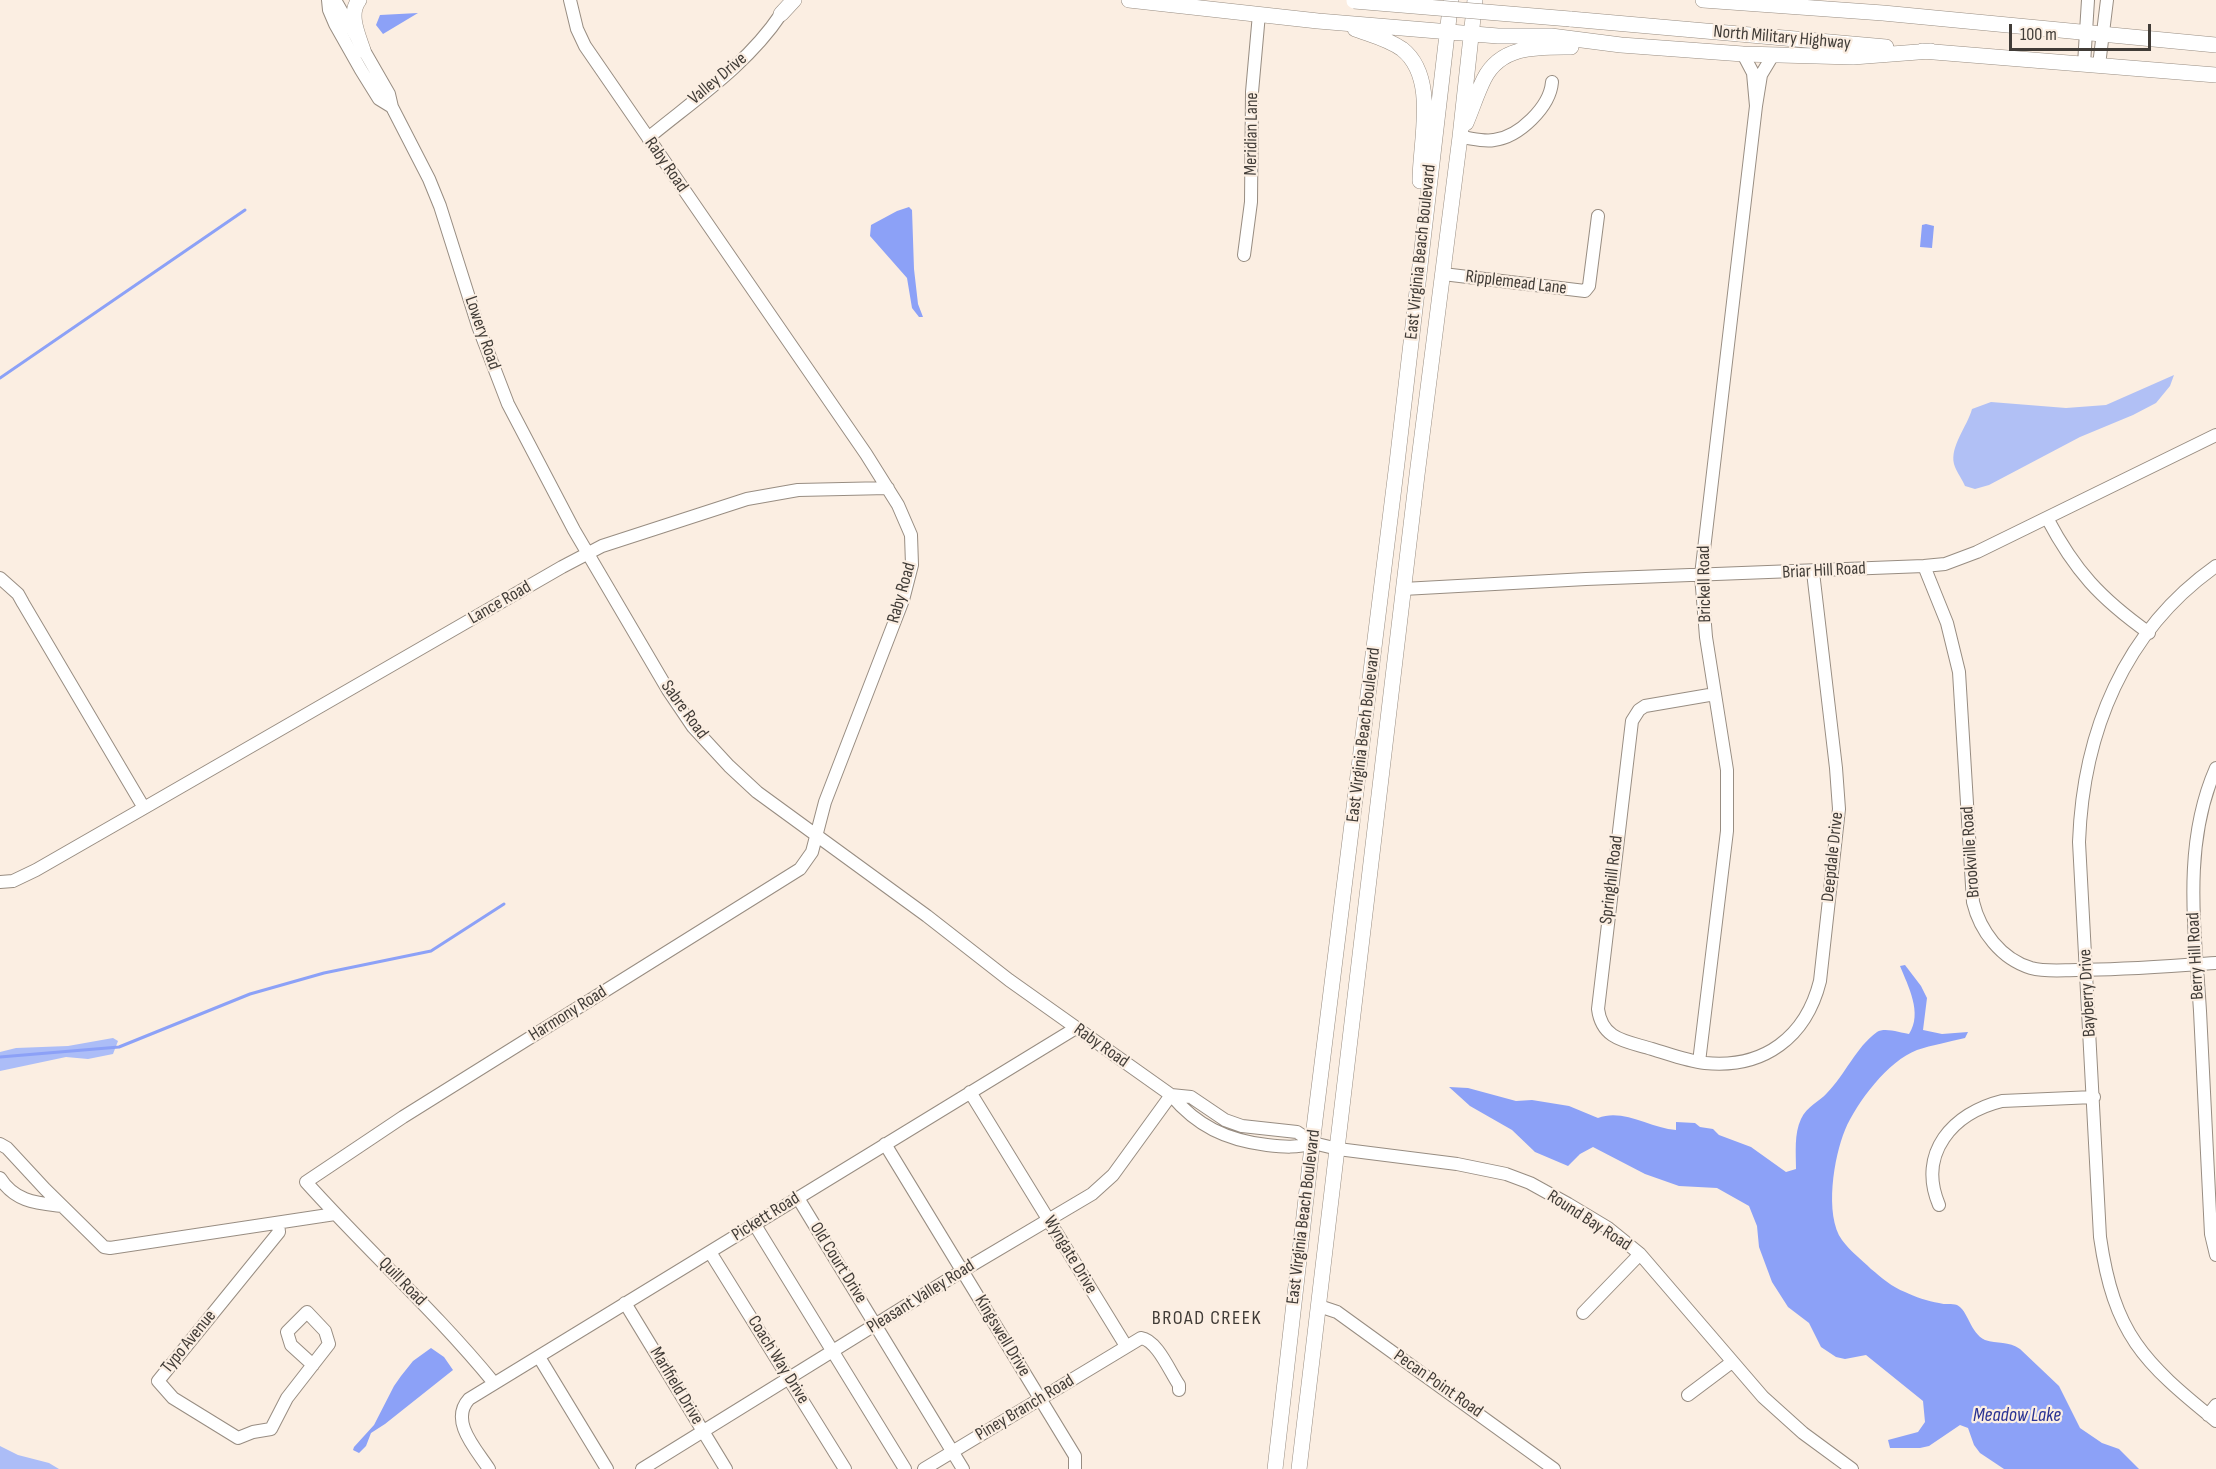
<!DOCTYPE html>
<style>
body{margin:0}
#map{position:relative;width:2216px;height:1469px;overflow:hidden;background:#fbeee2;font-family:"Sofia Sans Condensed",sans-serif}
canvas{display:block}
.scale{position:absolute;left:2009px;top:24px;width:142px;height:27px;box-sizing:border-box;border:3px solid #413c37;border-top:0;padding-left:8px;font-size:18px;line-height:21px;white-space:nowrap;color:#413c37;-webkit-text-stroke:4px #fbeee2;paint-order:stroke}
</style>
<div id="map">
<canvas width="2216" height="1469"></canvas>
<div class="scale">100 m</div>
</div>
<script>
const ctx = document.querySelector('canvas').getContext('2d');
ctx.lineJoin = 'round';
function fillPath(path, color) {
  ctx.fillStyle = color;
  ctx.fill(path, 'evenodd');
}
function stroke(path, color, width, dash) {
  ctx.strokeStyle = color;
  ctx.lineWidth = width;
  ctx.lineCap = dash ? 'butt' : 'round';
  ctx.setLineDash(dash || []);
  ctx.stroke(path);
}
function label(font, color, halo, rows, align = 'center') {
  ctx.font = font + ' "Sofia Sans Condensed",sans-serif';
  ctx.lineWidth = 4.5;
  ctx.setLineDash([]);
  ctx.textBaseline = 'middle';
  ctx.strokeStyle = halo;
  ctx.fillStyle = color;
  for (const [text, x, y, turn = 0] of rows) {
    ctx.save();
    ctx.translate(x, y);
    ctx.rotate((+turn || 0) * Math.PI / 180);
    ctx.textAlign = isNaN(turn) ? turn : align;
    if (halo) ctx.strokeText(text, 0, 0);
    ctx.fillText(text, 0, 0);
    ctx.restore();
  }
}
fillPath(new Path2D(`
 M 113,1038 L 118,1041 L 113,1054 L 88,1059 L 66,1057 L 0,1071 L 0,1052 L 16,1048 L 68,1046 Z
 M 0,1446 L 18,1455 L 49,1463 L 59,1469 L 0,1469 Z`), '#acbdf7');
fillPath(new Path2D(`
 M 2174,375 L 2170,386 L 2156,403 L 2133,415 L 2080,437 L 1989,485 L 1975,489 L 1965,486 C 1962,479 1956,471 1954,464 C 1950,446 1967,427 1972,409 L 1991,402 L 2066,408 L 2106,405 Z`), '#b1c0f5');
fillPath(new Path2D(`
 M 418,13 L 383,34 L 376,25 L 380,15 Z
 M 909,207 L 912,210 L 914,269 L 918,304 L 923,317 L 919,317 L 912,308 L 907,278 L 870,236 L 871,225 L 897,211 Z
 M 1926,224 L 1934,226 L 1932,248 L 1920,247 L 1922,225 Z
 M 1905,965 L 1921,986 L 1927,998 L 1923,1030 L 1942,1034 L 1968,1032 L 1965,1038 C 1949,1042 1932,1045 1917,1050 C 1888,1061 1857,1102 1845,1130 C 1834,1156 1824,1215 1842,1240 C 1850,1251 1862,1260 1871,1269 C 1882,1278 1892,1287 1905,1292 C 1915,1297 1928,1301 1939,1303 C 1945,1305 1952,1303 1957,1305 C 1968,1310 1970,1333 1985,1340 C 1997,1344 2009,1341 2020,1349 L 2059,1386 L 2080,1428 L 2102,1443 L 2119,1449 L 2139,1469 L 2004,1469 L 1980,1453 L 1974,1445 L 1968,1428 L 1960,1425 L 1929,1446 L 1920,1448 L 1890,1448 L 1888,1440 L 1918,1432 L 1925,1422 L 1923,1401 L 1866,1355 L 1845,1359 L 1836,1357 L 1821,1347 L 1809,1323 L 1788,1307 L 1772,1282 L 1759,1247 L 1757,1226 L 1749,1206 L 1717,1188 L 1679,1186 L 1645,1174 L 1593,1147 L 1580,1154 L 1568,1166 L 1535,1152 L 1512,1130 L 1470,1106 L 1449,1087 L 1468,1088 L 1516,1101 L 1532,1100 L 1569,1106 L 1598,1118 C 1623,1108 1650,1128 1676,1130 L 1676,1122 L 1695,1123 L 1700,1127 L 1713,1129 L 1719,1135 L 1751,1147 L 1786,1172 L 1796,1169 C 1796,1152 1794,1134 1801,1119 C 1807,1106 1819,1102 1827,1093 C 1845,1075 1856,1047 1877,1032 C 1885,1027 1901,1033 1909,1034 C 1923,1013 1908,986 1900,966 Z
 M 431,1348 L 444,1357 L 453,1370 L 385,1424 L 371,1433 L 366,1446 L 359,1453 L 353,1450 L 354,1447 L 374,1425 L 394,1386 L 401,1376 L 413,1361 Z`), '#8ca1f7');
stroke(new Path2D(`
 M 0,378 L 245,210
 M 0,1057 L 119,1047 L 250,994 L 324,973 L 431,951 L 504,904`), '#8ca1f7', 3);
const minor = new Path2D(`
 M 328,0 L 329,10 L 335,24 L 361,70 L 379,99 L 392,107
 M 335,0 L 389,94 L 392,107 L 429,179 L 440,206 L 478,326 L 508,404 L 574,530 L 668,690 L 693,727 L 729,766 L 757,792 L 927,916 L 1009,980 L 1171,1095 C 1197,1126 1226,1140 1267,1145 C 1284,1147 1297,1148 1313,1143
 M 1743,54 L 1753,73 L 1756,106 L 1761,75 L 1773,55
 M 2084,64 L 2088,0
 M 2099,65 L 2107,0
 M 1460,137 C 1471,138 1483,142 1494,140 C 1519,137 1550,107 1552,82
 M 648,138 C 694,100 747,65 781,14
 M 1244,255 L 1251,202 L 1252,92 L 1259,14
 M 1443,274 L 1585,291 L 1589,286 L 1598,216
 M 2047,518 C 2075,571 2100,598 2149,633
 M 1924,566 L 1947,623 L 1959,672 L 1973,902 C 1980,931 2001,959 2031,968 C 2046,972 2062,970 2077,970 C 2124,970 2170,966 2216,963
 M 2216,566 C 2124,631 2083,732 2079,842 L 2100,1237 C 2114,1334 2143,1362 2216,1421
 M 0,578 L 18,594 L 23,603 L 144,808 L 36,870 L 13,881 L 0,882
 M 1403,589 L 1586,579 L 1924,566 L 1945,564 L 1977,552 L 2216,435
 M 1715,694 L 1645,706 L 1639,710 L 1632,721 L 1598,1009 C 1602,1040 1626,1041 1652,1049 C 1669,1054 1687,1061 1705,1063 C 1764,1069 1806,1037 1820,981 L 1839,809 L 1836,768 L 1813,572
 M 2216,768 C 2182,845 2195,929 2200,1011 C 2203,1085 2207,1159 2211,1234 L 2216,1255
 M 144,808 L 562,567 L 602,546 L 747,499 L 798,490 L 888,488
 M 1699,1062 L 1727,831 L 1727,770 L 1706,637 L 1701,575 L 1756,106
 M 970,1092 L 1126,1346
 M 1171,1095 L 1191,1097 L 1225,1120 L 1242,1126 L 1297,1132 L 1313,1143 L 1338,1149 L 1457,1164 L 1506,1174 L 1530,1183 L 1568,1204 L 1608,1228 L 1640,1254 L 1763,1397 L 1803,1433 L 1852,1469
 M 0,1144 L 7,1148 L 45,1189 L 104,1247 L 110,1248 L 335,1214
 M 885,1144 L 1075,1456 L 1075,1469
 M 0,1178 C 15,1202 37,1203 62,1206
 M 798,1198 L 963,1469
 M 1939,1205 C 1917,1153 1953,1113 2002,1101 L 2094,1097
 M 278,1223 L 279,1232 L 158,1381 L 173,1398 L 238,1438 L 253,1432 L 271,1429 L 287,1398 L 329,1344 L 325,1331 L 307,1312 L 287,1332 L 291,1345 L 313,1365
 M 755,1225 L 905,1469
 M 710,1252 L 845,1469
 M 625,1303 L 726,1469
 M 1319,1306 L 1337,1312 L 1554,1469
 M 1583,1313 L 1640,1254
 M 539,1357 L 607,1469
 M 494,1383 C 436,1312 368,1251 306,1182 L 403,1117 L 800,869 L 812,852 L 825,802 L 903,600 L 912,565 L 911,535 L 898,505 L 866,454 L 585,46 L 577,29 L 570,0
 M 1688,1395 L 1732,1362
 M 2208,1415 L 2216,1405
 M 489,1469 C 476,1449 449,1421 469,1399 L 1076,1028
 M 642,1469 L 962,1271 L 1092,1194 L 1113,1175 L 1171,1095
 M 924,1469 L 1141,1338 C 1157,1340 1170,1372 1179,1385 L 1179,1390`);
const major = new Path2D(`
 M 359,0 C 348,14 358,35 363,50
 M 1129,0 L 1318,21 L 1498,36 L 1551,36 L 1621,45 L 1743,54 L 1853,57 L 1931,51
 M 1703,0 L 1883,13 L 2216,45
 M 781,14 L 794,0
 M 1570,19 L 1886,47
 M 1355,29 C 1371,35 1388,39 1402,49 C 1438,77 1420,141 1420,181
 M 1922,51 L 2216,75
 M 1466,123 C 1472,109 1477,93 1484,79 C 1501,45 1538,47 1571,47
 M 1275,1469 L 1315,1120 L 1397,463 L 1451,0
 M 1299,1469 L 1417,475 L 1460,137 L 1475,0`);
stroke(minor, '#988d82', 14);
stroke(major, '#988d82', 16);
stroke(minor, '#fff', 12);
stroke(major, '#fff', 15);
const majorBridge = new Path2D(`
 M 1354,1 L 1570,19`);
stroke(majorBridge, '#988d82', 16, []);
stroke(majorBridge, '#fff', 15);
label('18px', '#413c37', '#fbeee2', [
 ["North Military Highway",1782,38,5],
 ["Valley Drive",718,79,-40],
 ["Meridian Lane",1252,134,-89],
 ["Raby Road",666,165,55],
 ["East Virginia Beach Boulevard",1421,252,-84],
 ["Ripplemead Lane",1516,283,7],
 ["Lowery Road",482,333,71],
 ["Briar Hill Road",1824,571,-3],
 ["Brickell Road",1705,584,-91],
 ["Raby Road",902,593,-74],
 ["Lance Road",500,603,-30],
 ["Sabre Road",684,710,54],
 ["East Virginia Beach Boulevard",1364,735,-83],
 ["Brookville Road",1971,852,-94],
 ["Deepdale Drive",1833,857,-84],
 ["Springhill Road",1612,880,-83],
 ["Berry Hill Road",2196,956,-93],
 ["Bayberry Drive",2088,993,-93],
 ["Harmony Road",568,1014,-32],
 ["Raby Road",1101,1046,35],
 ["Pickett Road",766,1217,-32],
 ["East Virginia Beach Boulevard",1304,1217,-83],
 ["Round Bay Road",1589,1221,33],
 ["Wyngate Drive",1070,1255,59],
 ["Old Court Drive",838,1263,58],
 ["Quill Road",402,1282,46],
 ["Pleasant Valley Road",921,1297,-32],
 ["Kingswell Drive",1002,1336,59],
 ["Typo Avenue",189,1342,-51],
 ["Coach Way Drive",778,1360,58],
 ["Pecan Point Road",1438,1384,35],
 ["Marlfield Drive",676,1386,59],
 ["Piney Branch Road",1025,1408,-31]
]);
ctx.letterSpacing = '1.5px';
label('20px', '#413c37', '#fbeee2', [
 ["BROAD CREEK",1207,1319]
]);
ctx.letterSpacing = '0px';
label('italic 20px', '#293293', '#fbeee2', [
 ["Meadow Lake",2017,1416]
]);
</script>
